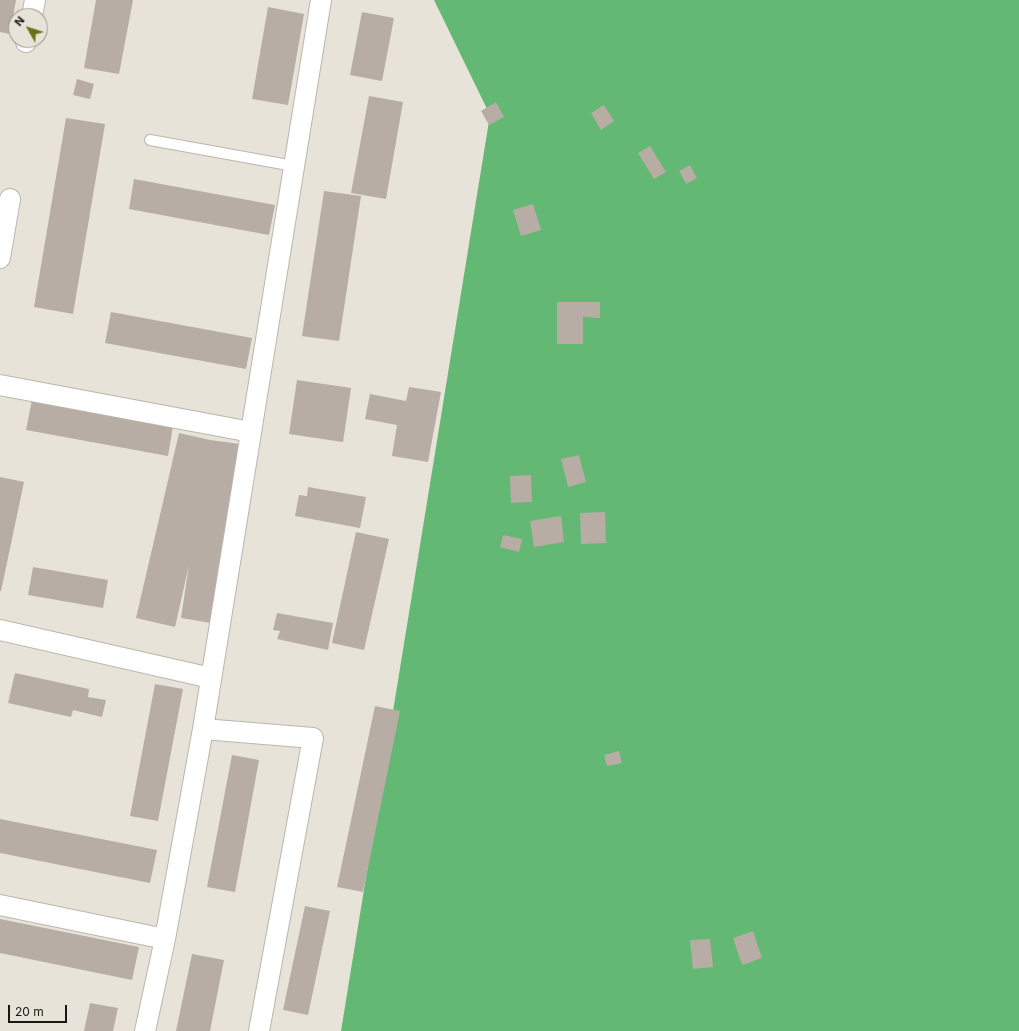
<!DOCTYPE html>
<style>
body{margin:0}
#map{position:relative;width:1019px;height:1031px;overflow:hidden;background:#e8e3d8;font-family:Inter,sans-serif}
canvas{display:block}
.north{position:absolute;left:8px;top:8px;width:40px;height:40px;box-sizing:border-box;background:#e8e3d8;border:1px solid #959189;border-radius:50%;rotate:309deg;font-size:11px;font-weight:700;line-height:16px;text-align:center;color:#191713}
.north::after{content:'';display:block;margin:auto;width:14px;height:18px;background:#68721b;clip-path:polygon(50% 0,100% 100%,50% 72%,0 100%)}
.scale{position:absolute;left:8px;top:1005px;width:59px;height:18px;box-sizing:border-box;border:2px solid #191713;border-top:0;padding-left:5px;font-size:12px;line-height:14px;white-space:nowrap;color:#191713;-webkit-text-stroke:3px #e8e3d8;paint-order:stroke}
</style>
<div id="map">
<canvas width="1019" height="1031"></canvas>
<div class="north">N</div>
<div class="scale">20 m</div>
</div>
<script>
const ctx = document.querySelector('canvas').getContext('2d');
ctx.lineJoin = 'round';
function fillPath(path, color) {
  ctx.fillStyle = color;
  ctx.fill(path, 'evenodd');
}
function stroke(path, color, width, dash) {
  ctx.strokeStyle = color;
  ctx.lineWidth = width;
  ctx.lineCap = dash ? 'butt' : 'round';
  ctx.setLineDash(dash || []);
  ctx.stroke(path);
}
fillPath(new Path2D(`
 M 434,0 L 1019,0 L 1019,1031 L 341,1031 L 490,115 Z`), '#63b873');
fillPath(new Path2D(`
 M 0,0 L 16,0 L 10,34 L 0,32 Z
 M 96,0 L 133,0 L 119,74 L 84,68 Z
 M 268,7 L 304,14 L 288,105 L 252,99 Z
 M 362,12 L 394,18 L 382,81 L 350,75 Z
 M 77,79 L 94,84 L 90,99 L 73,95 Z
 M 369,96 L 403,102 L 386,199 L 351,193 Z
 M 496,102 L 504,117 L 489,125 L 481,111 Z
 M 604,105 L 614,121 L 601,130 L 591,113 Z
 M 66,118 L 105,124 L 73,314 L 34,307 Z
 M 650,146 L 666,172 L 654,179 L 638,153 Z
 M 690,165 L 697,178 L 686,184 L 679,171 Z
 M 134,179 L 275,205 L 269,235 L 129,209 Z
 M 324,191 L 361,196 L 339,341 L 302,336 Z
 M 533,204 L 541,230 L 521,236 L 513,210 Z
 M 557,302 L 600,302 L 600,318 L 583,317 L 583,344 L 557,344 Z
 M 111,312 L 252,338 L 246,369 L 105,343 Z
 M 297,380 L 351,388 L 343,442 L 289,434 Z
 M 409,387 L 441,392 L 428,462 L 392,456 L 397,425 L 365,419 L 370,394 L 406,401 Z
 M 32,400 L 173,426 L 168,456 L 26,430 Z
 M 179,433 L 210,440 L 240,444 L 211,623 L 181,618 L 189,565 L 175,627 L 136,618 Z
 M 579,455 L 586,482 L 568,487 L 561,459 Z
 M 531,475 L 532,502 L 511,503 L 510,476 Z
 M 0,477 L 24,482 L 1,591 L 0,591 Z
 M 308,487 L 366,497 L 360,528 L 295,516 L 299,495 L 307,496 Z
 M 605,512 L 606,543 L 581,544 L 580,513 Z
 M 561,516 L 564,542 L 534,547 L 530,521 Z
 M 356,532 L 389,539 L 364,650 L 332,643 Z
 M 503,535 L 522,539 L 519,552 L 500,547 Z
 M 33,567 L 108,580 L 103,608 L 28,595 Z
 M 277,613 L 333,623 L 328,650 L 277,639 L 280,631 L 273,630 Z
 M 15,673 L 89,689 L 88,697 L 106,700 L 102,717 L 73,710 L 71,717 L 8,703 Z
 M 155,684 L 183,689 L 158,821 L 130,816 Z
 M 375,706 L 400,711 L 363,892 L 337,887 Z
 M 619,751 L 622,763 L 607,766 L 604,755 Z
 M 232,755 L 259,760 L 235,892 L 207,887 Z
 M 0,819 L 157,850 L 150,883 L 0,853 Z
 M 305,906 L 330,911 L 308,1015 L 283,1010 Z
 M 0,919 L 139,947 L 132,980 L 0,953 Z
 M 753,931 L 762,958 L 742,965 L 733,938 Z
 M 710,939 L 713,967 L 693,969 L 690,940 Z
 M 192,954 L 224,960 L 210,1031 L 176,1031 Z
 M 90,1003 L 118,1008 L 113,1031 L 84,1031 Z`), '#b7ada5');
const lane = new Path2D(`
 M 150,140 L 294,166`);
const street = new Path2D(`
 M 32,16 L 35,0
 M 26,42 L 27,40
 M 0,258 L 10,199
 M 0,385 L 251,432
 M 0,630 L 211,678
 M 203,729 L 313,738 L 259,1031
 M 0,905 L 165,939
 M 145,1031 L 165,939 L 203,729 L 321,0`);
stroke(lane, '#bbb6ab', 12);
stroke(street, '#bbb6ab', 22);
stroke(lane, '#fff', 10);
stroke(street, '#fff', 20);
</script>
